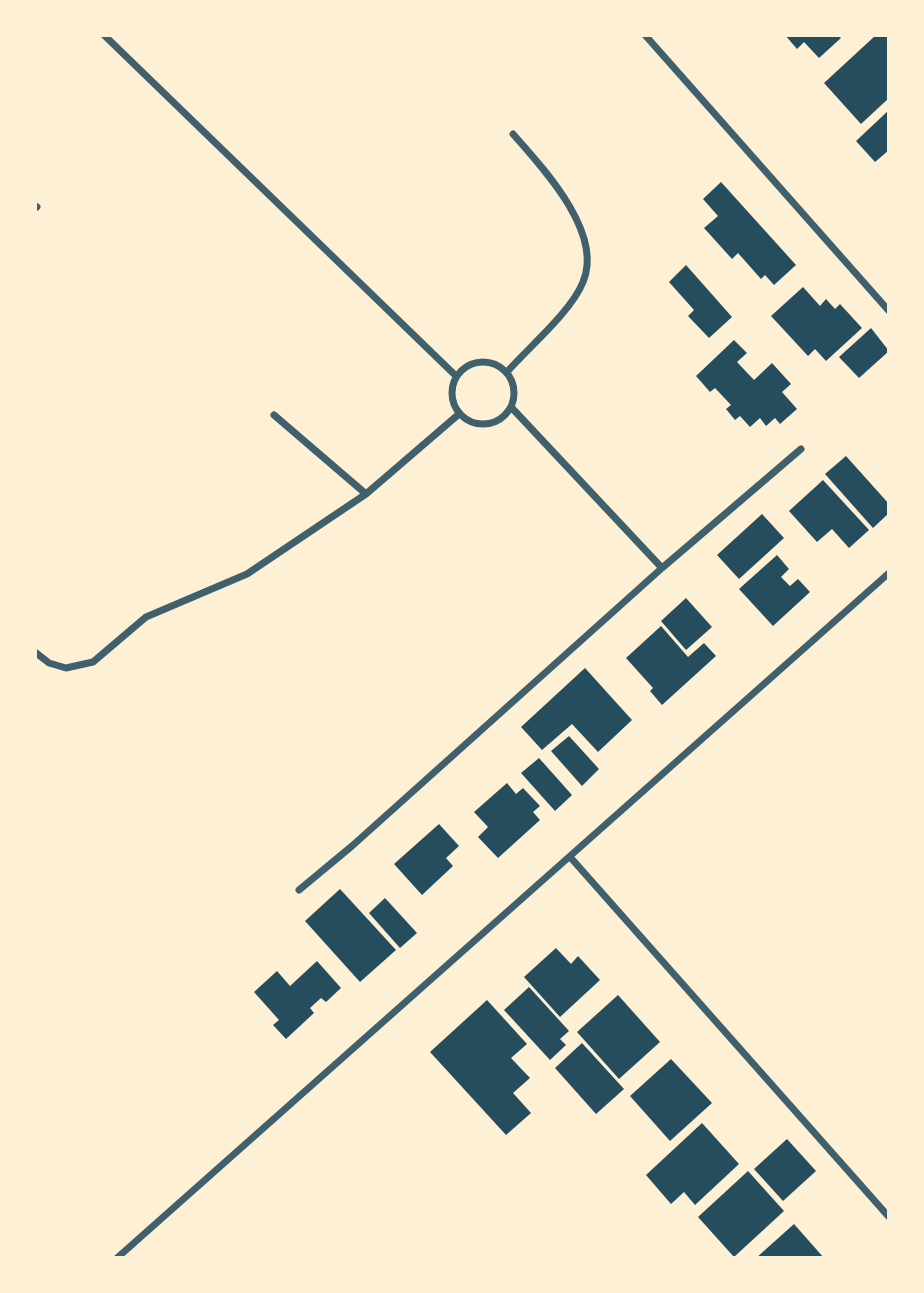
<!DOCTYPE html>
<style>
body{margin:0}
#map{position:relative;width:924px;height:1293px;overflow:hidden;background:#fdf0d5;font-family:"PT Sans Narrow",sans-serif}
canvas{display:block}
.frame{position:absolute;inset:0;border:37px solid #fdf0d5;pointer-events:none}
</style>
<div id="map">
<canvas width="924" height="1293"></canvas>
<div class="frame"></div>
</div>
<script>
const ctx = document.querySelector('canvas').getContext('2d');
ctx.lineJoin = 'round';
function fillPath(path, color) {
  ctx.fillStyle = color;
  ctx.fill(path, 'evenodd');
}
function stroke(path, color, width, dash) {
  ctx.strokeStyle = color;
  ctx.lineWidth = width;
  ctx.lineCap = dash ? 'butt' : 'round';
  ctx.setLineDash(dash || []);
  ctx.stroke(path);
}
fillPath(new Path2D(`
 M 785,35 L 838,35 L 841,38 L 819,58 L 804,42 L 797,49 Z
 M 876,35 L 889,35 L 889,98 L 861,124 L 824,83 Z
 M 889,110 L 889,150 L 875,162 L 856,141 Z
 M 721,182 L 796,265 L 774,285 L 765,275 L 761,279 L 738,253 L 732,259 L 704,228 L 718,216 L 703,199 Z
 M 686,265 L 732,317 L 709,338 L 688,316 L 694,310 L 669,282 Z
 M 803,287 L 820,306 L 826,299 L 835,309 L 840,304 L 862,328 L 826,361 L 815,349 L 808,356 L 771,316 Z
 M 871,328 L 889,351 L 859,378 L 839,357 Z
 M 734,340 L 747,353 L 737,362 L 754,380 L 772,363 L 791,384 L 782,392 L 797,409 L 780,424 L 775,418 L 766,426 L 760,418 L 750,427 L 740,416 L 735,420 L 726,409 L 731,405 L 715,388 L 710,392 L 696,376 Z
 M 846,456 L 889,504 L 889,513 L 873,528 L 825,474 Z
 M 823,480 L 869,530 L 849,548 L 832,529 L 817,542 L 789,511 Z
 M 762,514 L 784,538 L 739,579 L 717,555 Z
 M 777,555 L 789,569 L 781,577 L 790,586 L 798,579 L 810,592 L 773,626 L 739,589 Z
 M 686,598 L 712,627 L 686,650 L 661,621 Z
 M 661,626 L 688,657 L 704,643 L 716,656 L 662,705 L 650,691 L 653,688 L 626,658 Z
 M 585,668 L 632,720 L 598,752 L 572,724 L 542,750 L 521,727 Z
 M 569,736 L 599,769 L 582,786 L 551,751 Z
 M 539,758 L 572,795 L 555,811 L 521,773 Z
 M 507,783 L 516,794 L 523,788 L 540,806 L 533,812 L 540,820 L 498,858 L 478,837 L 488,827 L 474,812 Z
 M 439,824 L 459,846 L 446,858 L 453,866 L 422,895 L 394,864 Z
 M 340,889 L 396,950 L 360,982 L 305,921 Z
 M 385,898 L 417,933 L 400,948 L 369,913 Z
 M 556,948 L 571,964 L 578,956 L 600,980 L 560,1017 L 524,977 Z
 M 317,961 L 341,988 L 326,1002 L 321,998 L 310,1008 L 314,1013 L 286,1039 L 273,1025 L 279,1020 L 254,992 L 277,971 L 290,986 Z
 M 529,987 L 569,1031 L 560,1039 L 566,1045 L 550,1060 L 504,1010 Z
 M 618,995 L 660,1042 L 619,1079 L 577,1032 Z
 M 487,1000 L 527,1044 L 511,1058 L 530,1078 L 513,1093 L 531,1113 L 506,1135 L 430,1052 Z
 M 582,1043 L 624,1089 L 596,1114 L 555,1068 Z
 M 671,1059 L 712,1103 L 670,1141 L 630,1096 Z
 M 702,1123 L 739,1164 L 695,1205 L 684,1192 L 671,1204 L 646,1175 Z
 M 787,1139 L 816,1171 L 783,1201 L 754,1169 Z
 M 748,1171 L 784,1211 L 734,1257 L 698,1217 Z
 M 794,1224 L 824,1258 L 756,1258 Z`), '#264d5e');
stroke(new Path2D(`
 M 104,35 L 456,376
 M 645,35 L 889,311
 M 35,206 L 37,207
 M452 393a31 31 0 1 1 62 0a31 31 0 1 1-62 0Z
 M 507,372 C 529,347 571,312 583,282 C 604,233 543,168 513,134
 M 511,407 L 662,568
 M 274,415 L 366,494
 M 35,652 L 49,663 L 66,668 L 93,662 L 146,617 L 247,574 L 366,494 L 459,414
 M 571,858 L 889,1217
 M 299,890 L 352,846 L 662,568 L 801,449
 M 117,1258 L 889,573`), '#3f606c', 7);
</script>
